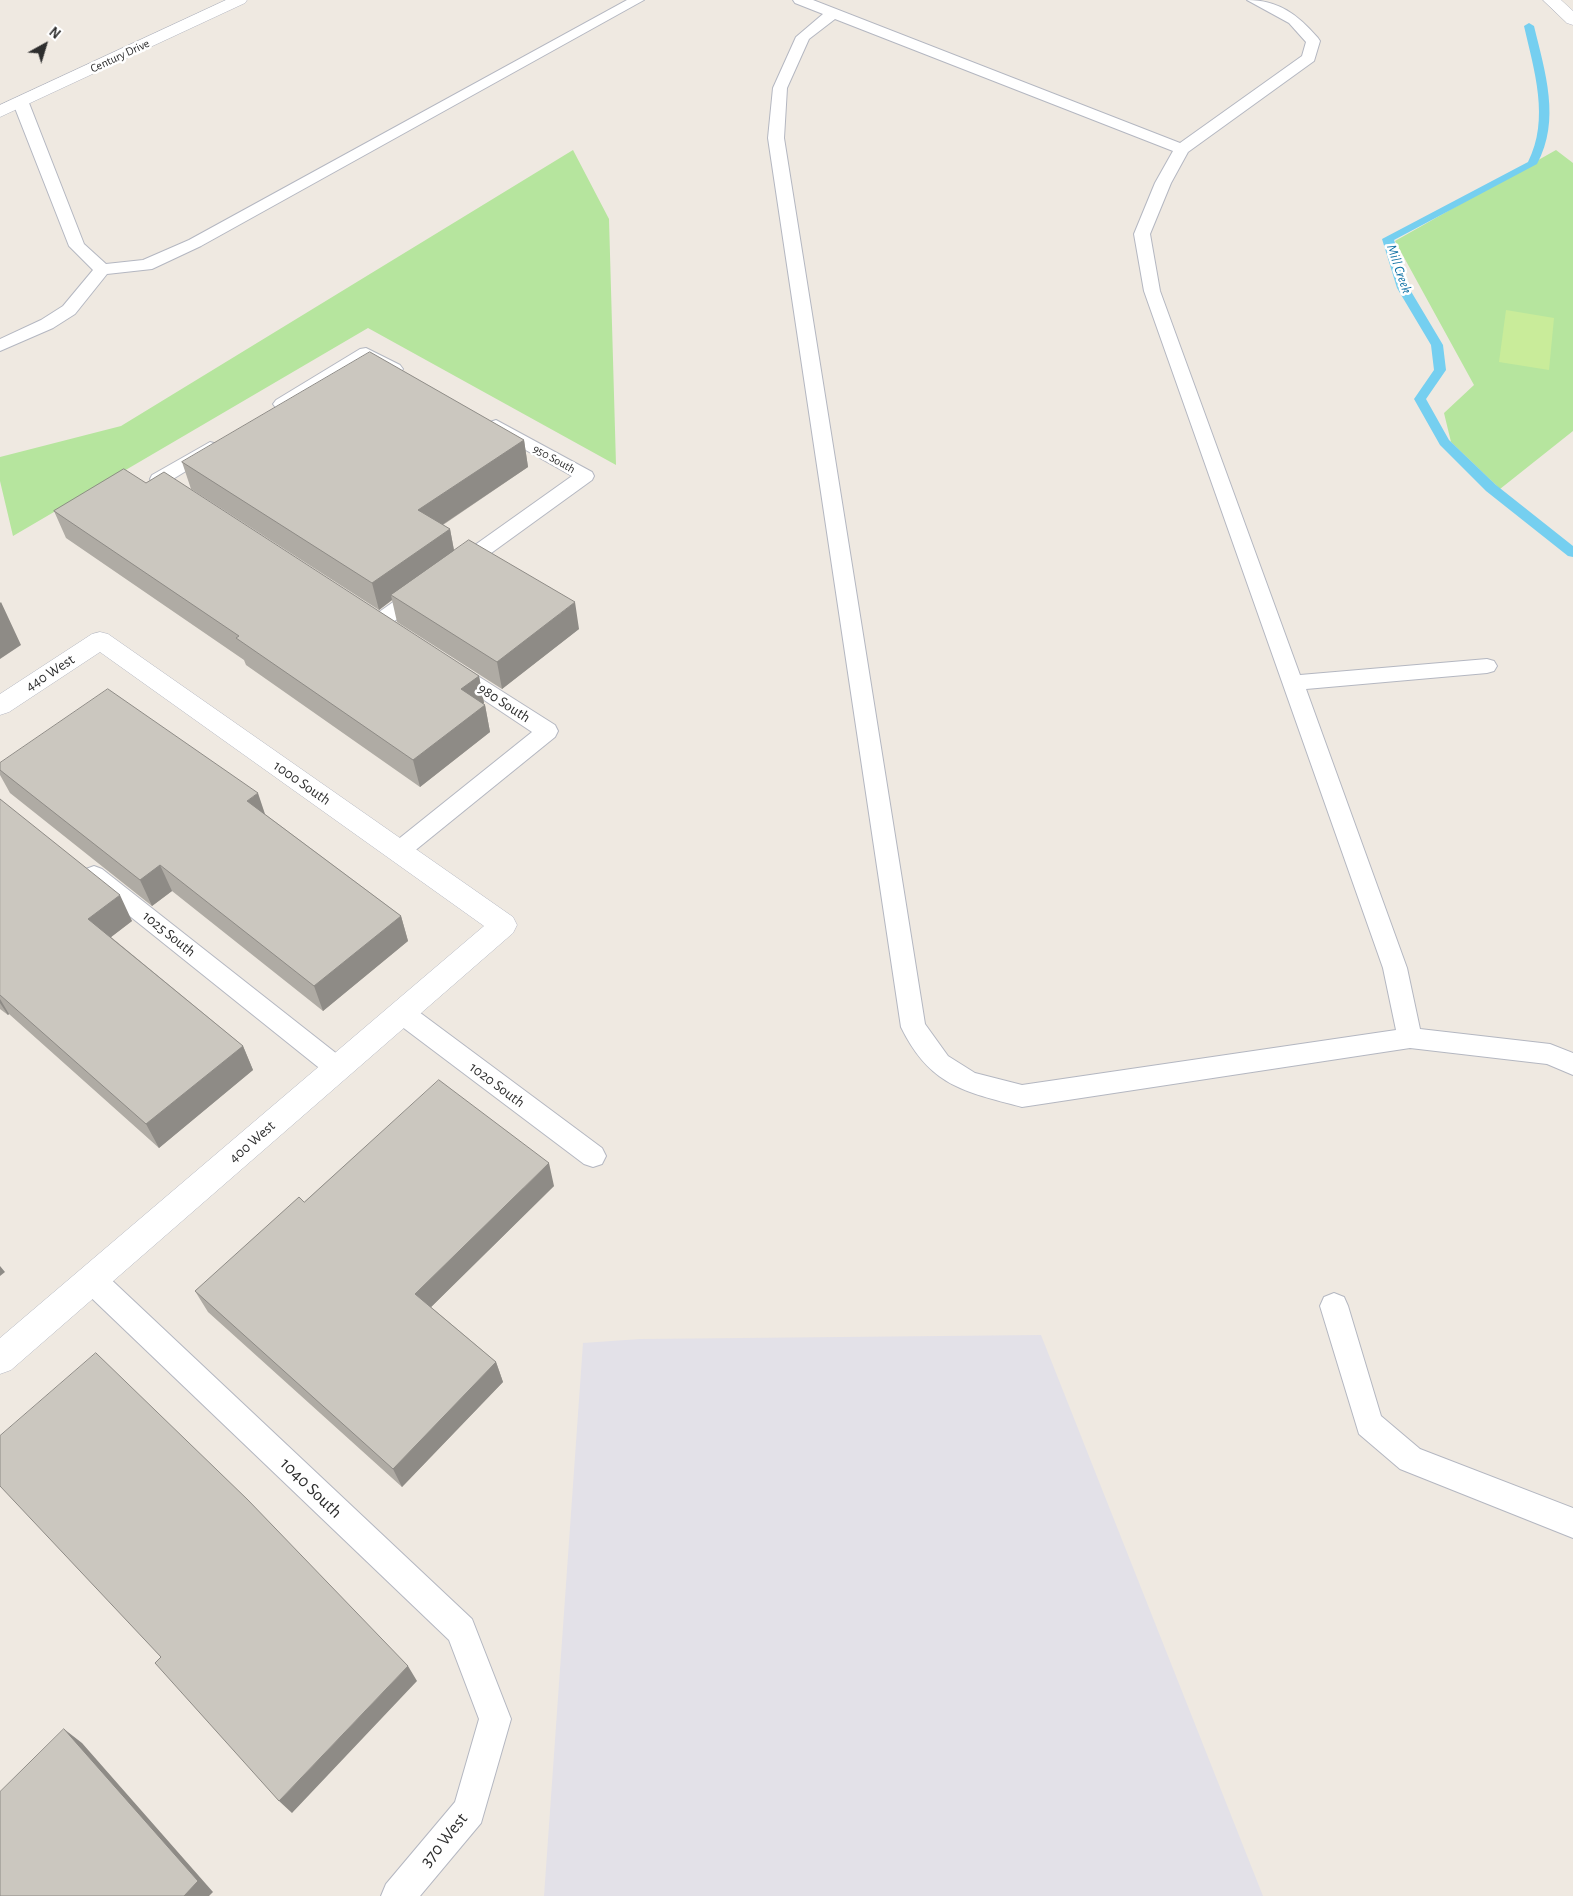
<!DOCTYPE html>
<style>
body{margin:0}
#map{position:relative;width:1573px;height:1896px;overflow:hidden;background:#efe9e1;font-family:"Alegreya Sans",sans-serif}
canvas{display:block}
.north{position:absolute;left:20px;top:20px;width:50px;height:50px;-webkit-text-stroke:4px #fff;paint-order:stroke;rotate:39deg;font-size:14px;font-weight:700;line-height:20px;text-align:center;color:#2e2e2e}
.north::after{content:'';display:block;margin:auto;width:18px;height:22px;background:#2e2e2e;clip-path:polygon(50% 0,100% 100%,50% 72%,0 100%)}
</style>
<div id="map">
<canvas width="1573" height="1896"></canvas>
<div class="north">N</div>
</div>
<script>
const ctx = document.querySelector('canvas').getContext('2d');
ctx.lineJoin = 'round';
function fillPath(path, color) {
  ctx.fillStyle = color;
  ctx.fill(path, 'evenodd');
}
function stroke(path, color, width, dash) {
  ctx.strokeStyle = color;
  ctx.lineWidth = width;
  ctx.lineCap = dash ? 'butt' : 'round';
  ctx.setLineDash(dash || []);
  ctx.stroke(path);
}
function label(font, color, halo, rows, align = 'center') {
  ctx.font = font + ' "Alegreya Sans",sans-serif';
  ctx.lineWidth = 5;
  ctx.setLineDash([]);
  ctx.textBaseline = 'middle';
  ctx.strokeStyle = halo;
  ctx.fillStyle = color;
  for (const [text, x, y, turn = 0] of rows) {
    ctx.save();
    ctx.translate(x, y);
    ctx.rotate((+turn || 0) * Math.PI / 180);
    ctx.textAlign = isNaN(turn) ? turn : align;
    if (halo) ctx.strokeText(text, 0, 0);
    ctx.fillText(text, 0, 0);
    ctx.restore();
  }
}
fillPath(new Path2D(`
 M 1041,1335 L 1263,1896 L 544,1896 L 583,1343 L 640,1339 Z`), '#e3e1e8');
fillPath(new Path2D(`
 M 573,150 L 609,219 L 616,465 L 368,328 L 13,536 L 0,481 L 0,457 L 121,426 Z
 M 1556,150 L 1573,163 L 1573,431 L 1500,489 L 1451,442 L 1444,413 L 1474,385 L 1395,241 Z`), '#b6e59e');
fillPath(new Path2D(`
 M 1506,310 L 1554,318 L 1549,370 L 1499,362 Z`), '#c9ec9a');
fillPath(new Path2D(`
 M 1529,23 L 1534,26 C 1545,72 1561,120 1537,164 L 1394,240 L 1409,288 L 1443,345 L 1446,370 L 1426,399 L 1449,440 L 1496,485 L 1573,546 L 1573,557 L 1568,556 L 1486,491 L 1440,445 L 1414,399 L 1434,370 L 1431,345 L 1397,288 L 1382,239 L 1528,162 C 1550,119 1534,70 1524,26 Z`), '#75cff0');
const service = new Path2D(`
 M 627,0 L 644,0 L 201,246 L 152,269 L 107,274 L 75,314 L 53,328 L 0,351 L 0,339 L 41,320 L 63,306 L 93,270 L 69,246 L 13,103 L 16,100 L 26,100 L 29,103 L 84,244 L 106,264 L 143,260 L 189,240 Z
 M 793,0 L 813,0 L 1180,143 L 1302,56 L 1306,42 L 1289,23 L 1247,0 C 1279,0 1298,15 1318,38 L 1320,41 L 1314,61 L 1188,152 L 1171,183 L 1150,234 L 1160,291 L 1300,675 L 1487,659 L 1494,661 L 1497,666 L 1494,671 L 1487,673 L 1306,689 L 1407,968 L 1420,1029 L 1550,1044 L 1573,1053 L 1573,1075 L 1547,1064 L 1410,1048 L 1022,1107 C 963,1091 930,1086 901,1027 L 768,138 L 773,88 L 796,37 L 823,14 L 795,3 ZM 835,19 L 1173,151 L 1155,183 L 1134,234 L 1144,291 L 1383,968 L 1396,1030 L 1022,1085 L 975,1073 L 948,1056 L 925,1024 L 784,138 L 787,88 L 809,39 Z
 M 366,348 L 400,365 L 403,369 L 400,373 L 394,374 L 366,360 L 288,408 L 276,408 L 273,404 L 276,400 L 360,349 Z
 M 496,420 L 592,472 L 594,476 L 592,480 L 465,572 L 458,574 L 451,572 L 448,567 L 451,562 L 572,476 L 490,430 L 487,426 L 490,422 Z
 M 210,442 L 217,444 L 219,448 L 217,452 L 173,479 L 190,492 L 187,496 C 174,500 156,490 150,479 L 152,475 Z
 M 420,586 L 427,588 L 430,593 L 427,598 L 386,627 L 379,629 L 372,627 L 369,622 L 372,617 L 413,588 Z
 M 455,664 L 462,666 L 555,725 L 558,731 L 555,737 L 407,857 L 399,860 L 391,857 L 388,851 L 391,845 L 532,732 L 448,676 L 445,671 L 448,666 Z
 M 94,866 L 102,869 L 346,1061 L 349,1068 L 346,1075 L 337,1078 L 328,1075 L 86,881 L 83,875 L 86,869 Z
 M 402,1003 L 411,1006 L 602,1148 L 606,1156 L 602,1164 L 593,1167 L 584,1164 L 393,1020 L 390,1013 L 393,1006 Z
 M 92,1268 L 102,1271 L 472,1619 L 511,1719 L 481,1823 L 420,1896 L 381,1896 L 386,1884 L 455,1802 L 479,1719 L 449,1640 L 82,1289 L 78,1280 L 82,1271 Z
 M 1334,1293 L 1344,1297 L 1348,1306 L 1381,1416 L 1420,1449 L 1573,1508 L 1573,1538 L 1400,1469 L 1359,1434 L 1320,1306 L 1324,1297 Z`);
const minor = new Path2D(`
 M 226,0 L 247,0 L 245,3 L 0,117 L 0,105 Z
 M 1543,0 L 1561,0 L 1573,11 L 1573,25 L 1567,23 Z
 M 100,632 L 108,634 L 513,917 L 517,925 L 513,933 L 11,1370 L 0,1374 L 0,1338 L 484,926 L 100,652 L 9,712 L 0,715 L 0,694 L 92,634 Z`);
stroke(service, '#b4b7c1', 2);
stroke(minor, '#b4b7c1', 1);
fillPath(service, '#fff');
fillPath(minor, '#fff');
fillPath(new Path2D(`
 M 524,440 L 528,467 L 443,525 L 450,529 L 454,550 L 579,629 L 502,689 L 397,622 L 392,600 L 379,610 L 191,489 L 182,462 Z
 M 146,483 L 479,676 L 484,703 L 483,704 L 485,705 L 490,732 L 420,787 L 246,665 L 244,660 L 66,538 L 54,511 Z
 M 0,763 L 266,815 L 401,916 L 408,941 L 323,1011 L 172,891 L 152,906 L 10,793 L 0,775 Z
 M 0,799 L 132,921 L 111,937 L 243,1046 L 253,1070 L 159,1148 L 9,1014 L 8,1015 L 0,1009 Z
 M 554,1186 L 431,1307 L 496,1362 L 503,1382 L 402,1487 L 208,1312 L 195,1291 L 304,1202 Z`), '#afaba4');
fillPath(new Path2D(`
 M 524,440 L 528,467 L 424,537 L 418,510 Z
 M 450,529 L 455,556 L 391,595 L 392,600 L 379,610 L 372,583 Z
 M 1,602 L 21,645 L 0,659 L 0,603 Z
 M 575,602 L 579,629 L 502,689 L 497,662 Z
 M 479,676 L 484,703 L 467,716 L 461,689 Z
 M 485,705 L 490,732 L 420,787 L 413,760 Z
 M 258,793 L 267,820 L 247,801 Z
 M 160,865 L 172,891 L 152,906 L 140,880 Z
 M 120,895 L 132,921 L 102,944 L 88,919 Z
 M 401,916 L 408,941 L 323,1011 L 314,986 Z
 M 0,999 L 9,1014 L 8,1015 L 0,1003 Z
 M 243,1046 L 253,1070 L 159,1148 L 146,1124 Z
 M 549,1163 L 554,1186 L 423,1315 L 415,1294 Z
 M 0,1266 L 5,1272 L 0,1276 Z
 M 496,1362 L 503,1382 L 402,1487 L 393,1469 Z
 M 408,1666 L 417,1681 L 292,1813 L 279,1801 Z
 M 64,1729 L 82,1743 L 213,1892 L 209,1896 L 184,1896 Z`), '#8e8b86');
const building = new Path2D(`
 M 370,352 L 524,440 L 418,510 L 450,529 L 372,583 L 182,462 Z
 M 124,469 L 146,483 L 164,472 L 479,676 L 461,689 L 485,705 L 413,760 L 236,638 L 239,636 L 54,511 Z
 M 469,540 L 575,602 L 497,662 L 391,595 Z
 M 108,689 L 258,793 L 247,801 L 401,916 L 314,986 L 160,865 L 140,880 L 0,770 L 0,763 Z
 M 0,799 L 120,895 L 88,919 L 243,1046 L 146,1124 L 0,995 Z
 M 439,1080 L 549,1163 L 415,1294 L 496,1362 L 393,1469 L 195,1291 L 299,1197 L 304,1202 Z
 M 96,1353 L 248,1500 L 408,1666 L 279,1801 L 155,1663 L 161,1657 L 0,1486 L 0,1436 Z
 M 64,1729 L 198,1881 L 184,1896 L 0,1896 L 0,1792 Z`);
fillPath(building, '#cbc7bf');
stroke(building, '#8e8b86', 1);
label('12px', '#2e2e2e', '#fff', [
 ["Century Drive",120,56,-25],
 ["950 South",554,459,29]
]);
label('italic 14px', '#0d6fa3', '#fff', [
 ["Mill Creek",1399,269,71]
]);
label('15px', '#2e2e2e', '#fff', [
 ["440 West",50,673,-33],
 ["980 South",504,703,33],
 ["1000 South",302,783,35],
 ["1025 South",169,934,39],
 ["1020 South",497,1085,37],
 ["400 West",252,1142,-41]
]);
label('18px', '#2e2e2e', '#fff', [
 ["1040 South",311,1488,44],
 ["370 West",444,1840,-51]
]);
</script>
